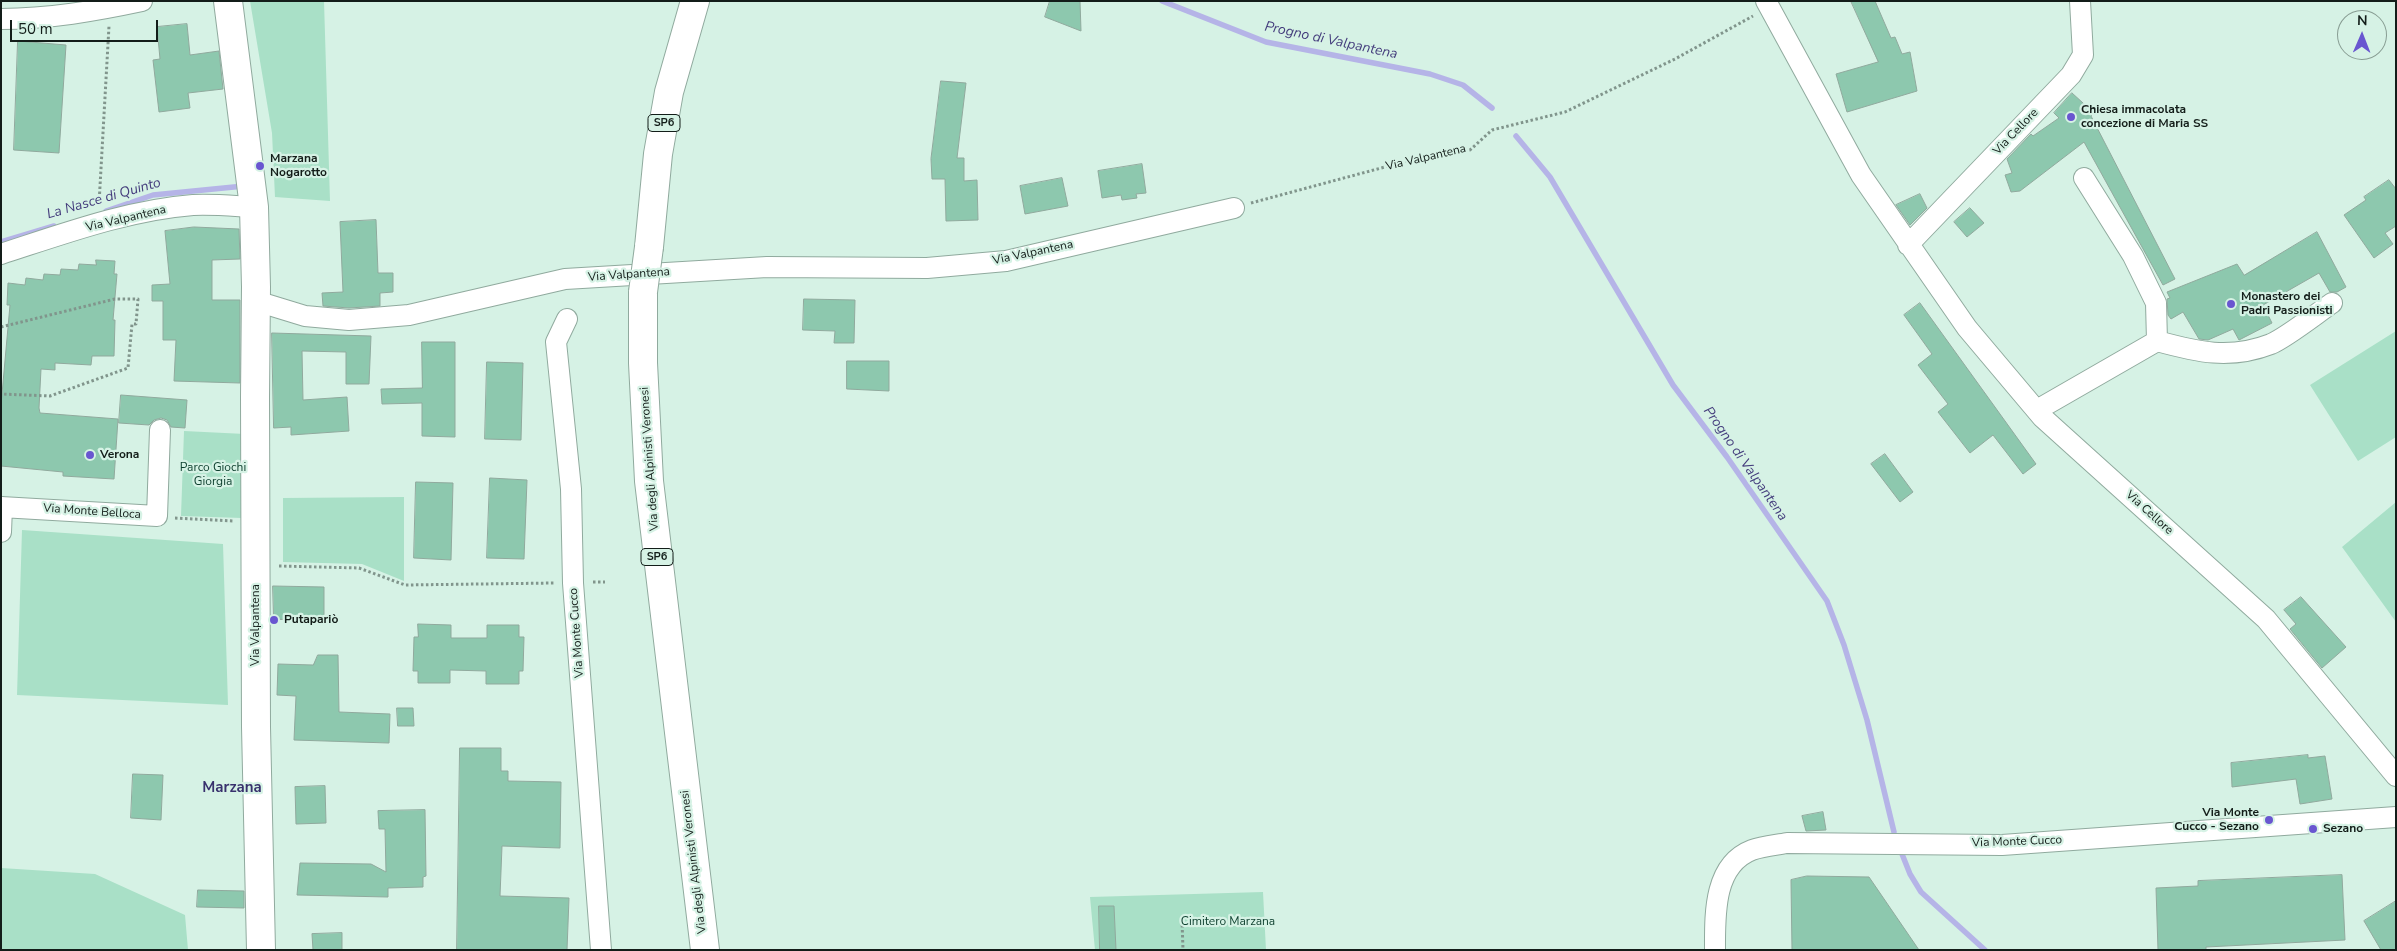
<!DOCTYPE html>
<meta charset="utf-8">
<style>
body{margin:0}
#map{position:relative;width:2397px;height:951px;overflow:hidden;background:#d6f2e5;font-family:"Nunito Sans",sans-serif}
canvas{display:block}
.frame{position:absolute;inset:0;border:2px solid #131d19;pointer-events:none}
.north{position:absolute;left:2337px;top:10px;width:50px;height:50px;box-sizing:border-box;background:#d6f2e5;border:1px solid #889d93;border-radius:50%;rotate:1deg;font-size:14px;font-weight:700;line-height:20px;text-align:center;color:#131d19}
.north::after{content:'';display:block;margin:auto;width:18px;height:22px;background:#6956d0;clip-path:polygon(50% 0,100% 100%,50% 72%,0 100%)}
.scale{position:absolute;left:10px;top:20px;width:148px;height:22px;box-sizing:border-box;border:2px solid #131d19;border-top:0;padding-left:6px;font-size:15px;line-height:18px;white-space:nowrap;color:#131d19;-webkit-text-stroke:4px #d6f2e5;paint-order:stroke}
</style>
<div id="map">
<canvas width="2397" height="951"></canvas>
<div class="frame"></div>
<div class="north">N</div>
<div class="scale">50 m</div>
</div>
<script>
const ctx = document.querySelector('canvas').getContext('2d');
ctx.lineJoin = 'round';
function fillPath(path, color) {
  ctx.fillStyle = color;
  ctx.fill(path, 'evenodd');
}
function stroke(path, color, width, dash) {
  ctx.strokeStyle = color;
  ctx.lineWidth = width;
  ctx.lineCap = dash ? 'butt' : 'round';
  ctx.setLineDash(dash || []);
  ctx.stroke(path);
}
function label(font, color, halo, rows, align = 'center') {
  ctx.font = font + ' "Nunito Sans",sans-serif';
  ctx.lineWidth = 4.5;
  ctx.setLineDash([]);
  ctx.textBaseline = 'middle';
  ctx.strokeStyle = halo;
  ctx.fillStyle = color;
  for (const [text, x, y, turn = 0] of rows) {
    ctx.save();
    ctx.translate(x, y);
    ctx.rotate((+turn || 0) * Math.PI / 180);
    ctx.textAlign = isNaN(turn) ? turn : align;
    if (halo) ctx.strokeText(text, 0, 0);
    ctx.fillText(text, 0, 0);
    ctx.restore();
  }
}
fillPath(new Path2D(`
 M 250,1 L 324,1 L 330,201 L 275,197 L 272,133 Z
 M 2396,331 L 2396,437 L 2358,461 L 2310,385 Z
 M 184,431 L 245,434 L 242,518 L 181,516 Z
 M 404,497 L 404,581 L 362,564 L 283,562 L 283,498 Z
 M 2396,502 L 2396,622 L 2342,547 Z
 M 22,530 L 223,544 L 228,705 L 17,695 Z
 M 1,868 L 95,874 L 185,915 L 188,950 L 1,950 Z
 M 1263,892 L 1266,950 L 1095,950 L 1090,897 Z`), '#a9e0c7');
stroke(new Path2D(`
 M 1162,1 L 1266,42 L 1430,74 L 1463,85 L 1492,108
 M 1516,136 L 1550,177 L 1673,385 L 1727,457 L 1827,601 L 1844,645 L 1867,720 L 1894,832
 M 106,211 L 153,195 L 244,186
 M 1,242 L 54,226
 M 1902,854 L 1910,874 L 1921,892 L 1985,950`), '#b5b4e7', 5.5);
const building = new Path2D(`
 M 1050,1 L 1080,1 L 1081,31 L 1045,17 Z
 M 1851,1 L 1875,1 L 1891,38 L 1895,37 L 1902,54 L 1910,52 L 1917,91 L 1847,112 L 1836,74 L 1878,62 Z
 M 187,24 L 190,55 L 219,51 L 223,89 L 188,93 L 190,108 L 159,112 L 153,60 L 160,59 L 157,27 Z
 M 18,41 L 66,45 L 59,153 L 14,150 Z
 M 941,81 L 966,83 L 957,158 L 964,158 L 964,181 L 977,180 L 978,220 L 946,221 L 945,179 L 932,179 L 931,159 Z
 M 2072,93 L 2094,113 L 2091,116 L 2175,279 L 2163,285 L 2084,142 L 2020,191 L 2011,192 L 2005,175 L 2012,173 L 2007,159 L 2031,134 L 2033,136 L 2059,118 L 2054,113 Z
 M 1142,164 L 1146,193 L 1136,194 L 1137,198 L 1122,200 L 1121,195 L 1102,198 L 1098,171 Z
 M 1062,178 L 1068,206 L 1025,214 L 1020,186 Z
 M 2389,180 L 2396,189 L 2396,226 L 2385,233 L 2393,244 L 2374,258 L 2344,215 L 2366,200 L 2364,197 Z
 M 1920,194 L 1927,208 L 1910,225 L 1896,205 Z
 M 1970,208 L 1984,223 L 1967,237 L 1954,222 Z
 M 376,220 L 378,273 L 393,273 L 393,292 L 380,293 L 380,306 L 349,308 L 323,306 L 322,293 L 343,292 L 340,222 Z
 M 194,227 L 239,229 L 240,259 L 212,260 L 212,300 L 240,300 L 240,383 L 174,381 L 176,340 L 163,340 L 163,301 L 152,301 L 152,285 L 170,284 L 165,231 Z
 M 2317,232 L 2346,287 L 2337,292 L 2330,292 L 2319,273 L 2263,305 L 2272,323 L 2239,340 L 2233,329 L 2208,340 L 2199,339 L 2183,312 L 2171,319 L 2168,315 L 2167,299 L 2170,298 L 2167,292 L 2237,264 L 2244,275 Z
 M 96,260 L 115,261 L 114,274 L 117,274 L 113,320 L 115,320 L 114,356 L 92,356 L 91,365 L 55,363 L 55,370 L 41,369 L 39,408 L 40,413 L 118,419 L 114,479 L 63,476 L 63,472 L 1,466 L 1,405 L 10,305 L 7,305 L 8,283 L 25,285 L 26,278 L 43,280 L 44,274 L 60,275 L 61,269 L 78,270 L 79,264 L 96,265 Z
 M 804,299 L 855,300 L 854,343 L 834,343 L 835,331 L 803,330 Z
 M 1920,303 L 2036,464 L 2023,474 L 1993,435 L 1970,453 L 1938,412 L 1948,404 L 1918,365 L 1932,354 L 1904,315 Z
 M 272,333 L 371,336 L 369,384 L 346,384 L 346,352 L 302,351 L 303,400 L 347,397 L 349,431 L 291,435 L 291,427 L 274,428 Z
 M 422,342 L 455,342 L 455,437 L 422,436 L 422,403 L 382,404 L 381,389 L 422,388 Z
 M 847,361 L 889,361 L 889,391 L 847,389 Z
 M 487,362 L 523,363 L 521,440 L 485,439 Z
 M 121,395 L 187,400 L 185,428 L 171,427 L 167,420 L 161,418 L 154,420 L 149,425 L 119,423 Z
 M 1885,454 L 1913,492 L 1900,502 L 1871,464 Z
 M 490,478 L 527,480 L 524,559 L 487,558 Z
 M 416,482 L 453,483 L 451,560 L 414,558 Z
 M 273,586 L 324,587 L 324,622 L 274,619 Z
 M 2301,597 L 2346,647 L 2322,668 L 2290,629 L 2296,624 L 2284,610 Z
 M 418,624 L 451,625 L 451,638 L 487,638 L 487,625 L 519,625 L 519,637 L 524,637 L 523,671 L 519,671 L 519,684 L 486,684 L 486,671 L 450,670 L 450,683 L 418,683 L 418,671 L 413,671 L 414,637 L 418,637 Z
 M 318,655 L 338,655 L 339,712 L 390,714 L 389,743 L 294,740 L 296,696 L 277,695 L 278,664 L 313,665 Z
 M 397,708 L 413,708 L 414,726 L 398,726 Z
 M 460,748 L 501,748 L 501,771 L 508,771 L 508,781 L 561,782 L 560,848 L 502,846 L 500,896 L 569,898 L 567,950 L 457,950 Z
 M 2308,755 L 2308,758 L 2325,756 L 2332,799 L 2300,804 L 2296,779 L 2232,787 L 2231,763 Z
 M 133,774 L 163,775 L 161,820 L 131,818 Z
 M 325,786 L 326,823 L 296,824 L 295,787 Z
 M 425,810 L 426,876 L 423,877 L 423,887 L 388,888 L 388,897 L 297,895 L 300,863 L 371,864 L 386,872 L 385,829 L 379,829 L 378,811 Z
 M 1823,812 L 1826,830 L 1806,831 L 1802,816 Z
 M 2342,875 L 2345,940 L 2206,947 L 2206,950 L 2158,950 L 2156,888 L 2198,886 L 2198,881 Z
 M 1807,876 L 1869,877 L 1919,950 L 1792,950 L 1791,880 Z
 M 198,890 L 244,891 L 244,908 L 197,907 Z
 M 2396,901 L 2396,950 L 2381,950 L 2364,921 Z
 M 1099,906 L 1114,906 L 1116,950 L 1100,950 Z
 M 342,933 L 342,950 L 313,950 L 312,934 Z`);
fillPath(building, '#8dc8ae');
stroke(building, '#90a99d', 1);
const street = new Path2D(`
 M 1766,1 L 1861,175 L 1967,328 L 2042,417 L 2266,619 L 2396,776
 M 1,19 C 49,19 95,11 142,1
 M 2084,178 L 2133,256 L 2156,303 L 2157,341
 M 1908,245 L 2071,75 L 2083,55 L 2080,1
 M 1,254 C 63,234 128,210 193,205 C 213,204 234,206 254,207
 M 256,301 L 305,316 L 349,320 L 409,315 L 565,279 L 767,267 L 927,268 L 1006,261 L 1234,208
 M 567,319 L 556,342 L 571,489 L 573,583 L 601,950
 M 2037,410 L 2157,341 C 2197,352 2230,360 2271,344 C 2287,337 2316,314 2332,303
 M 1,507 L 157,516 L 160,430
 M 1,532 L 2,507
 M 1715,950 C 1715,916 1713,865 1752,850 C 1762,846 1776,845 1787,843 L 2002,845 L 2396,817`);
const secondary = new Path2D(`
 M 228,1 L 254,207 L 256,287 L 255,397 L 256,727 L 261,950`);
const highway = new Path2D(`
 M 649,247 L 658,154 L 669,92 L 695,1
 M 643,292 L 643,363 L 649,481 L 705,950`);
stroke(street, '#90aa9e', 22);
stroke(secondary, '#90aa9e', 30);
stroke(highway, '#90aa9e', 30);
stroke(new Path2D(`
 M 1251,203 L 1422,157 L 1470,150 L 1492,130 L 1565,112 L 1675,59 L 1753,16
 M 99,204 L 109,26
 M 1,327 L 115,299 L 138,299 L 136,324 L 132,324 L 128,368 L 50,396 L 1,394
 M 175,518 L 234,521
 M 279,566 L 359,568 L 405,585 L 554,583
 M 593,582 L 605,582
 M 1182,920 L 1183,950`), '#81958c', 3, [2.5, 2.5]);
stroke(street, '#fff', 20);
stroke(secondary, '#fff', 28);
stroke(highway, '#fff', 28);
const highwayBridge = new Path2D(`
 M 643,292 L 649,247`);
stroke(highwayBridge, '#90aa9e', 30, []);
stroke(highwayBridge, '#fff', 28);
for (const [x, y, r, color] of [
 [2071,117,5,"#6956d0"],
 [260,166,5,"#6956d0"],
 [2231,304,5,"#6956d0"],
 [90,455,5,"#6956d0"],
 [274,620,5,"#6956d0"],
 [2269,820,5,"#6956d0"],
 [2313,829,5,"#6956d0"]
]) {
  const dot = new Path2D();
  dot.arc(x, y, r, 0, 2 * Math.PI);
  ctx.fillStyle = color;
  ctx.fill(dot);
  stroke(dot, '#d6f2e5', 2);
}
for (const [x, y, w] of [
 [664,123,32],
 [657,557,32]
]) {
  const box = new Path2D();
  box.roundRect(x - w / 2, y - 8.5, w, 17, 4);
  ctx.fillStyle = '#d6f2e5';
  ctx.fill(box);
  stroke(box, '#131d19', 1);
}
label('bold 11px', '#131d19', null, [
 ["SP6",664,123],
 ["SP6",657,557]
]);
label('bold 12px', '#131d19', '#d6f2e5', [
 ["Chiesa immacolata",2081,110],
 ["concezione di Maria SS",2081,124],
 ["Marzana",270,159],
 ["Nogarotto",270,173],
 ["Monastero dei",2241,297],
 ["Padri Passionisti",2241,311],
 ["Verona",100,455],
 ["Putapariò",284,620],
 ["Via Monte",2259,813,"right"],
 ["Cucco - Sezano",2259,827,"right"],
 ["Sezano",2323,829]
], 'left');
label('12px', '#131d19', '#d6f2e5', [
 ["Via Cellore",2016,132,-46],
 ["Via Valpantena",1426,158,-13],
 ["Via Valpantena",126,219,-13],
 ["Via Valpantena",1033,253,-12],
 ["Via Valpantena",629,275,-4],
 ["Via degli Alpinisti Veronesi",650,459,-94],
 ["Via Monte Belloca",92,512,4],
 ["Via Cellore",2149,513,42],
 ["Via Valpantena",256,625,-90],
 ["Via Monte Cucco",577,633,-94],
 ["Via Monte Cucco",2017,842,-2],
 ["Via degli Alpinisti Veronesi",694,862,-97]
]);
label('12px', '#0d3f2e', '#d6f2e5', [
 ["Parco Giochi",213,468],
 ["Giorgia",213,482],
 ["Cimitero Marzana",1228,922]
]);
label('italic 14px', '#453e7d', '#d6f2e5', [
 ["Progno di Valpantena",1331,41,12],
 ["La Nasce di Quinto",104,199,-16],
 ["Progno di Valpantena",1745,464,55]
]);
label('bold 15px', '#38316d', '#d6f2e5', [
 ["Marzana",232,788]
]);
</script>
